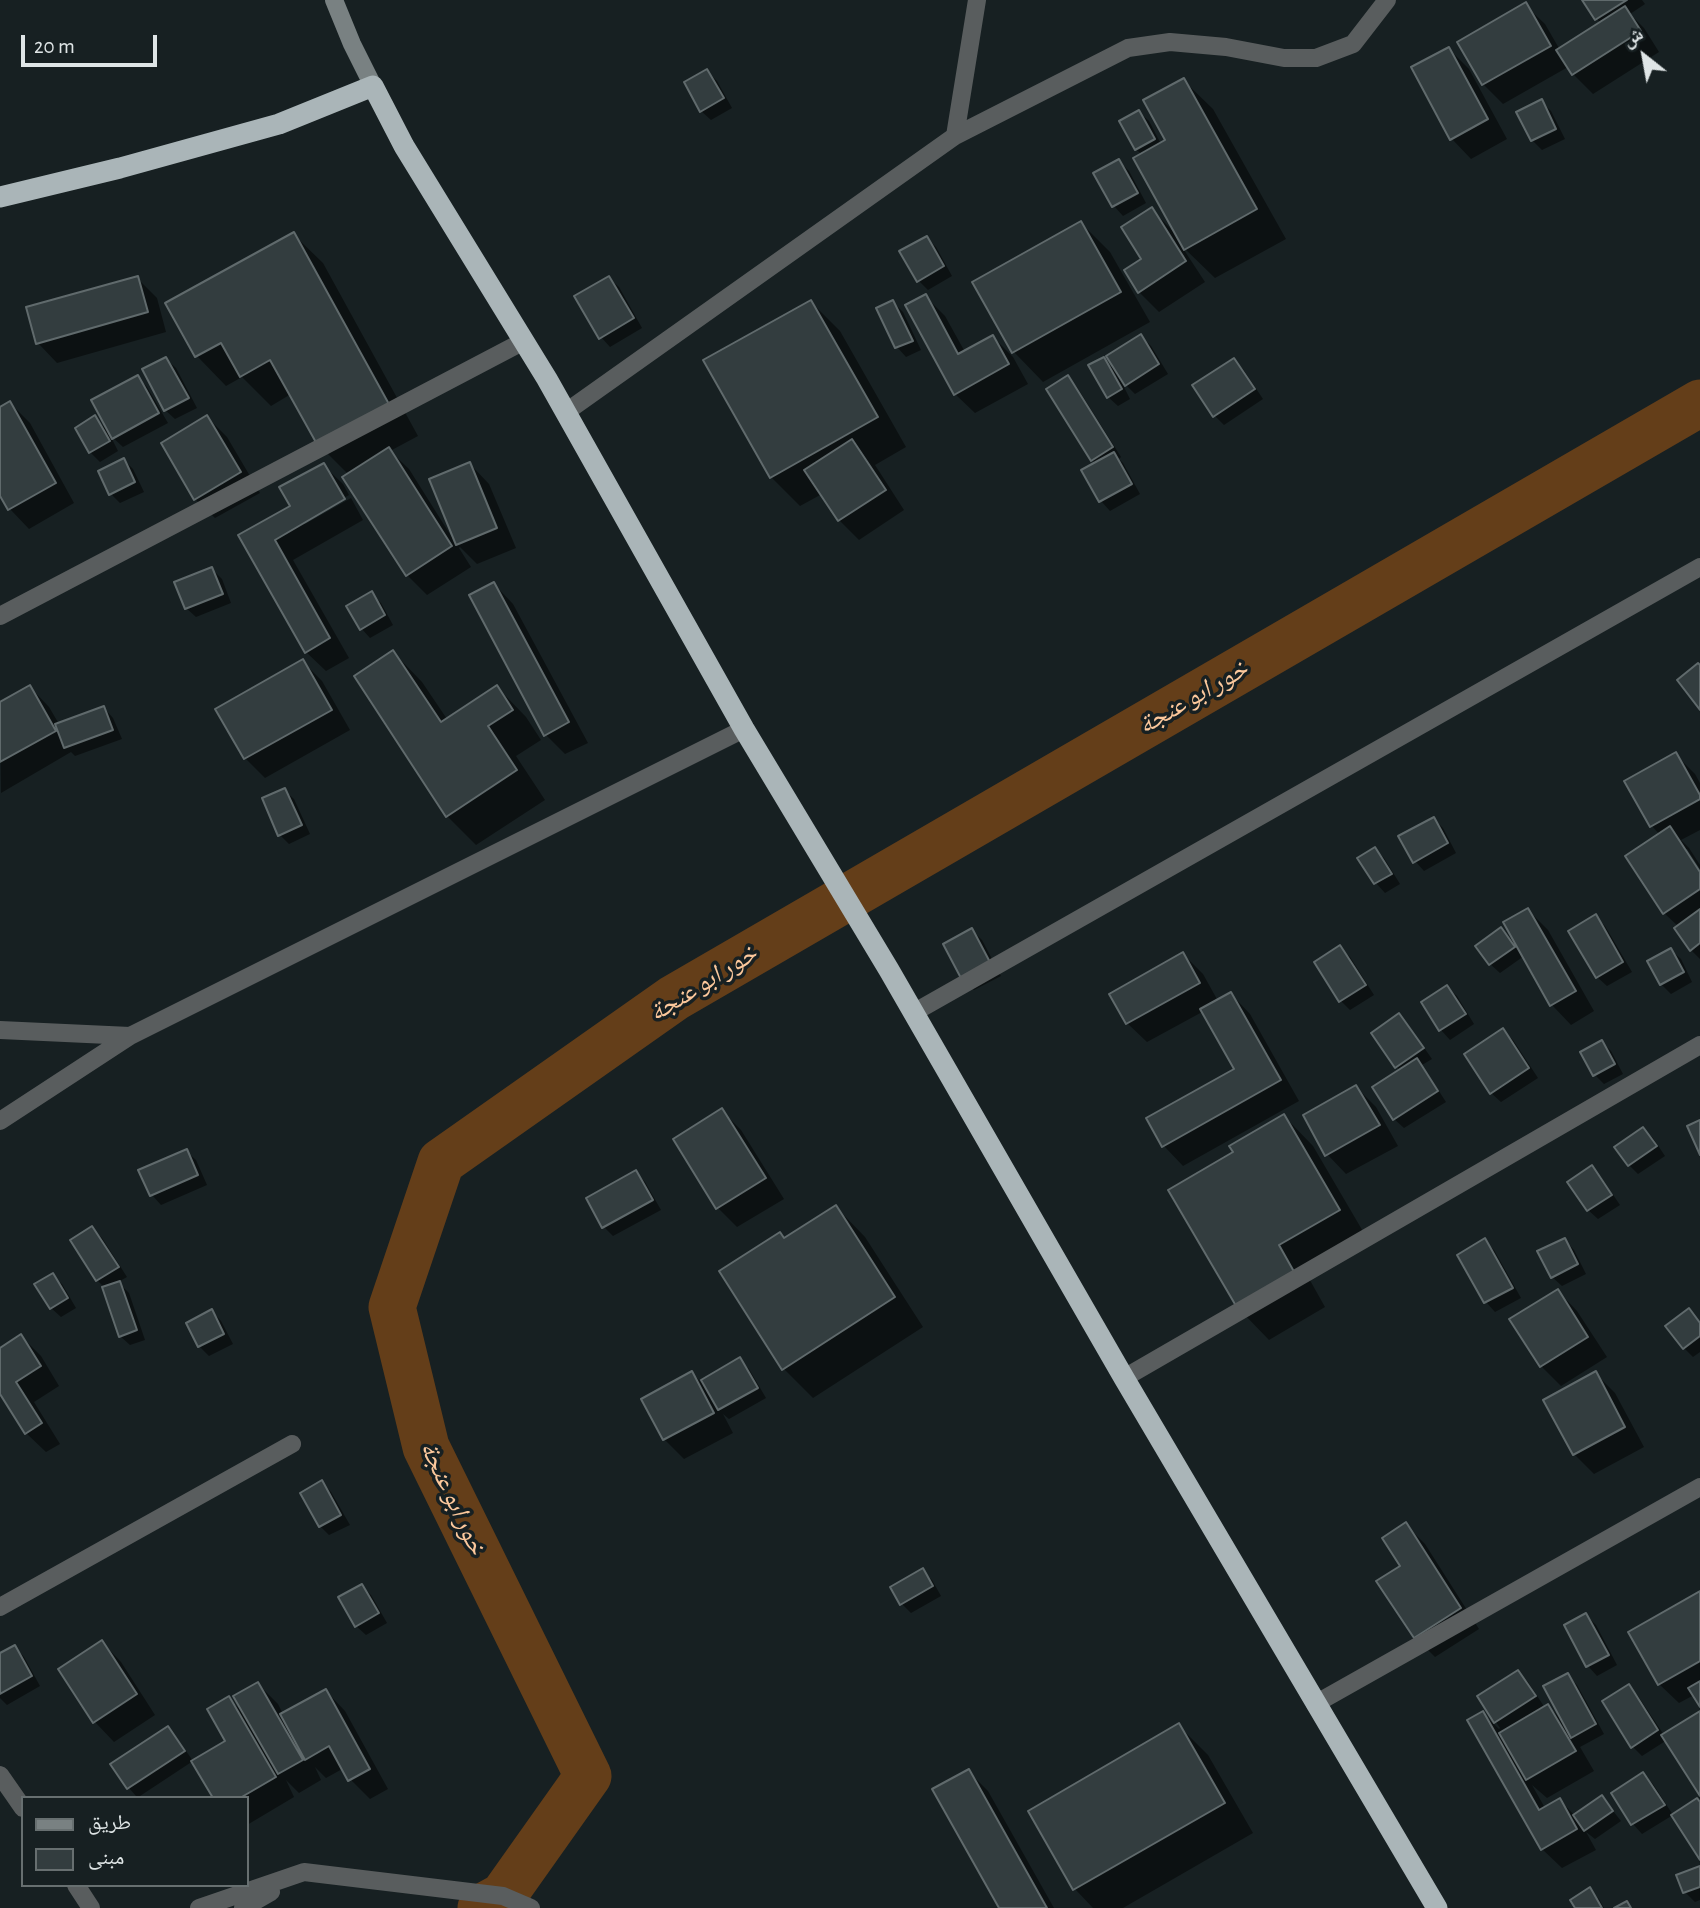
<!DOCTYPE html>
<meta charset="utf-8">
<style>
body{margin:0}
#map{position:relative;width:1700px;height:1908px;overflow:hidden;background:#172022;font-family:"Alegreya Sans","Noto Naskh Arabic",sans-serif}
canvas{display:block}
.legend{position:absolute;left:21px;top:1796px;width:228px;height:91px;box-sizing:border-box;background:#172022;border:2px solid #676f70;margin:0;padding:9px 12px;list-style:none;font-size:21px;color:#dfe5e6}
.legend li{display:flex;align-items:center;gap:14px;height:35px}
.legend b{width:35px;border:2px solid #676f70}
.north{position:absolute;left:1609px;top:21px;width:70px;height:70px;-webkit-text-stroke:5px #172022;paint-order:stroke;rotate:329deg;font-size:19px;font-weight:700;line-height:28px;text-align:center;color:#dfe5e6}
.north::after{content:'';display:block;margin:auto;width:24px;height:32px;background:#dfe5e6;clip-path:polygon(50% 0,100% 100%,50% 72%,0 100%)}
.scale{position:absolute;left:21px;top:35px;width:136px;height:32px;box-sizing:border-box;border:4px solid #dfe5e6;border-top:0;padding-left:9px;font-size:21px;line-height:24px;white-space:nowrap;color:#dfe5e6;-webkit-text-stroke:5px #172022;paint-order:stroke}
</style>
<div id="map">
<canvas width="1700" height="1908"></canvas>
<ul class="legend">
<li><b style="height:9px;background:#798182"></b>طريق</li>
<li><b style="height:19px;background:#333d3f"></b>مبنى</li>
</ul>
<div class="north">ش</div>
<div class="scale">20 m</div>
</div>
<script>
const ctx = document.querySelector('canvas').getContext('2d');
ctx.lineJoin = 'round';
function fillPath(path, color) {
  ctx.fillStyle = color;
  ctx.fill(path, 'evenodd');
}
function stroke(path, color, width, dash) {
  ctx.strokeStyle = color;
  ctx.lineWidth = width;
  ctx.lineCap = dash ? 'butt' : 'round';
  ctx.setLineDash(dash || []);
  ctx.stroke(path);
}
function label(font, color, halo, rows, align = 'center') {
  ctx.font = font + ' "Alegreya Sans","Noto Naskh Arabic",sans-serif';
  ctx.lineWidth = 7;
  ctx.setLineDash([]);
  ctx.textBaseline = 'middle';
  ctx.strokeStyle = halo;
  ctx.fillStyle = color;
  for (const [text, x, y, turn = 0] of rows) {
    ctx.save();
    ctx.translate(x, y);
    ctx.rotate((+turn || 0) * Math.PI / 180);
    ctx.textAlign = isNaN(turn) ? turn : align;
    if (halo) ctx.strokeText(text, 0, 0);
    ctx.fillText(text, 0, 0);
    ctx.restore();
  }
}
fillPath(new Path2D(`
 M 1584,0 L 1642,0 L 1645,4 L 1630,14 L 1644,28 L 1659,52 L 1593,94 L 1573,74 L 1568,67 L 1503,104 L 1483,84 L 1460,42 L 1525,5 L 1545,24 L 1560,50 L 1601,24 Z
 M 1449,49 L 1469,69 L 1507,139 L 1471,159 L 1452,139 Z
 M 707,71 L 717,81 L 732,108 L 711,120 L 701,111 Z
 M 1183,80 L 1213,109 L 1286,239 L 1215,278 L 1185,249 L 1184,250 L 1205,282 L 1159,312 L 1139,292 L 1151,209 L 1176,234 L 1142,155 L 1136,149 L 1121,122 L 1139,112 L 1149,121 L 1161,144 L 1168,141 Z
 M 1541,101 L 1551,111 L 1565,139 L 1542,150 L 1532,140 Z
 M 1119,161 L 1129,171 L 1146,203 L 1123,216 L 1114,206 L 1096,173 Z
 M 1081,223 L 1110,252 L 1150,322 L 1043,382 L 1014,352 L 974,283 Z
 M 293,234 L 323,263 L 418,436 L 390,451 L 409,469 L 453,539 L 455,538 L 470,464 L 489,484 L 516,548 L 477,564 L 460,547 L 459,548 L 471,567 L 427,595 L 407,575 L 349,475 L 319,445 L 291,394 L 271,406 L 242,377 L 226,386 L 197,356 L 168,304 Z
 M 927,238 L 936,247 L 952,276 L 928,290 L 918,280 Z
 M 137,278 L 157,298 L 166,332 L 57,363 L 38,343 Z
 M 609,278 L 619,287 L 642,328 L 610,347 L 601,337 Z
 M 925,296 L 945,316 L 965,352 L 993,337 L 1013,357 L 1028,384 L 975,413 L 955,394 Z
 M 811,302 L 840,331 L 906,447 L 875,465 L 904,510 L 859,540 L 839,520 L 822,494 L 800,506 L 771,477 Z
 M 893,302 L 903,312 L 921,350 L 906,357 L 897,347 L 878,309 Z
 M 1141,336 L 1151,346 L 1168,374 L 1135,394 L 1120,379 L 1130,399 L 1118,406 L 1108,397 L 1103,359 L 1116,371 Z
 M 166,359 L 176,368 L 197,408 L 175,419 L 165,410 Z
 M 1233,360 L 1243,369 L 1263,399 L 1224,425 L 1215,416 Z
 M 138,377 L 147,387 L 168,423 L 123,447 L 110,435 L 118,451 L 100,462 L 90,452 L 95,418 L 109,432 Z
 M 1068,377 L 1077,387 L 1121,457 L 1119,459 L 1123,463 L 1140,494 L 1110,511 L 1101,501 L 1084,470 L 1096,464 L 1092,460 Z
 M 10,403 L 30,423 L 74,503 L 29,529 L 10,509 L 0,492 L 0,409 Z
 M 207,417 L 227,437 L 260,493 L 215,518 L 195,499 Z
 M 124,460 L 133,469 L 144,492 L 120,503 L 111,494 Z
 M 323,465 L 343,484 L 349,495 L 305,520 L 305,524 L 351,498 L 363,520 L 293,560 L 349,658 L 326,671 L 306,652 L 240,536 L 292,507 Z
 M 212,569 L 222,579 L 231,603 L 196,617 L 186,608 Z
 M 494,584 L 513,604 L 588,743 L 565,754 L 546,735 Z
 M 371,593 L 381,603 L 393,625 L 370,638 L 361,628 Z
 M 393,652 L 422,682 L 447,719 L 497,687 L 526,717 L 541,740 L 516,756 L 545,800 L 476,845 L 447,816 Z
 M 302,661 L 322,681 L 350,730 L 265,778 L 245,758 Z
 M 30,687 L 49,707 L 59,724 L 104,708 L 113,718 L 122,739 L 75,756 L 71,752 L 1,793 L 0,704 Z
 M 1675,754 L 1695,774 L 1700,783 L 1700,830 L 1681,840 L 1689,848 L 1700,865 L 1700,869 L 1687,849 L 1682,849 L 1700,875 L 1700,959 L 1691,950 L 1679,927 L 1664,913 L 1660,835 L 1652,826 L 1626,782 Z
 M 284,790 L 294,799 L 310,834 L 289,844 L 280,835 Z
 M 1434,819 L 1443,828 L 1456,853 L 1424,871 L 1415,861 Z
 M 1375,849 L 1384,858 L 1400,884 L 1385,893 L 1376,883 L 1359,859 Z
 M 1528,910 L 1548,930 L 1594,1011 L 1571,1025 L 1552,1005 L 1524,956 L 1500,973 L 1490,964 L 1501,930 L 1516,944 Z
 M 1595,916 L 1605,926 L 1632,972 L 1607,986 L 1597,977 Z
 M 972,930 L 982,940 L 1001,976 L 974,990 L 965,981 Z
 M 1340,948 L 1350,957 L 1374,995 L 1350,1010 L 1341,1001 Z
 M 1671,950 L 1681,959 L 1692,982 L 1671,994 L 1661,984 L 1649,962 Z
 M 1183,954 L 1203,974 L 1218,1001 L 1231,994 L 1250,1014 L 1299,1101 L 1183,1166 L 1164,1146 L 1149,1118 L 1236,1070 L 1204,1011 L 1147,1042 L 1127,1023 Z
 M 1447,987 L 1457,996 L 1474,1024 L 1450,1040 L 1441,1030 L 1423,1002 Z
 M 1399,1015 L 1408,1025 L 1432,1059 L 1422,1065 L 1446,1102 L 1404,1128 L 1394,1119 L 1400,1071 L 1396,1066 Z
 M 1503,1030 L 1513,1040 L 1538,1078 L 1501,1102 L 1491,1093 Z
 M 1602,1042 L 1611,1051 L 1623,1074 L 1604,1084 L 1595,1075 Z
 M 1356,1087 L 1376,1107 L 1398,1146 L 1346,1174 L 1327,1154 Z
 M 721,1110 L 741,1130 L 784,1199 L 737,1227 L 718,1208 Z
 M 1284,1116 L 1313,1146 L 1368,1240 L 1307,1275 L 1325,1307 L 1269,1340 L 1240,1310 L 1236,1153 Z
 M 1643,1129 L 1653,1138 L 1665,1156 L 1638,1174 L 1629,1165 Z
 M 186,1151 L 196,1160 L 207,1185 L 161,1205 L 152,1195 L 141,1171 Z
 M 1592,1168 L 1601,1177 L 1620,1205 L 1598,1219 L 1588,1210 Z
 M 636,1172 L 645,1182 L 661,1210 L 613,1236 L 604,1227 Z
 M 836,1207 L 865,1237 L 923,1327 L 813,1398 L 784,1369 L 721,1272 L 785,1239 Z
 M 92,1228 L 102,1238 L 127,1277 L 118,1282 L 129,1293 L 145,1340 L 130,1345 L 120,1336 L 104,1287 L 97,1280 Z
 M 1565,1240 L 1574,1250 L 1586,1274 L 1562,1286 L 1552,1277 Z
 M 1485,1241 L 1494,1250 L 1521,1298 L 1495,1312 L 1486,1302 L 1459,1255 Z
 M 52,1275 L 62,1284 L 76,1308 L 61,1317 L 51,1308 Z
 M 1558,1291 L 1577,1311 L 1607,1357 L 1561,1386 L 1541,1366 L 1512,1320 Z
 M 1689,1310 L 1700,1322 L 1700,1352 L 1693,1357 L 1684,1348 Z
 M 212,1311 L 221,1321 L 233,1344 L 209,1356 L 199,1346 L 188,1324 Z
 M 21,1336 L 41,1356 L 59,1386 L 34,1402 L 60,1444 L 46,1452 L 26,1433 L 0,1390 L 0,1350 Z
 M 740,1360 L 749,1369 L 766,1398 L 729,1419 L 723,1414 L 733,1433 L 684,1459 L 664,1439 L 692,1373 L 701,1382 Z
 M 1595,1373 L 1615,1393 L 1644,1447 L 1594,1474 L 1574,1454 Z
 M 322,1482 L 331,1492 L 350,1525 L 329,1535 L 320,1526 Z
 M 1406,1525 L 1425,1544 L 1479,1629 L 1435,1657 L 1415,1637 L 1403,1566 Z
 M 922,1570 L 932,1580 L 941,1596 L 911,1613 L 902,1604 Z
 M 362,1586 L 371,1595 L 387,1623 L 366,1635 L 356,1626 Z
 M 1700,1593 L 1700,1703 L 1694,1695 L 1679,1703 L 1659,1684 Z
 M 1586,1615 L 1596,1625 L 1617,1665 L 1597,1676 L 1588,1666 L 1567,1626 Z
 M 102,1642 L 121,1662 L 155,1715 L 114,1742 L 95,1722 L 61,1669 Z
 M 15,1647 L 24,1657 L 40,1686 L 7,1705 L 0,1698 L 0,1655 Z
 M 1518,1672 L 1528,1682 L 1545,1708 L 1548,1706 L 1564,1722 L 1567,1675 L 1577,1685 L 1604,1734 L 1580,1747 L 1594,1771 L 1547,1798 L 1532,1785 L 1545,1808 L 1560,1800 L 1575,1816 L 1602,1797 L 1621,1821 L 1595,1839 L 1586,1832 L 1596,1850 L 1562,1868 L 1542,1849 L 1483,1714 L 1499,1729 L 1500,1728 L 1479,1697 Z
 M 258,1684 L 278,1704 L 283,1714 L 326,1691 L 345,1711 L 388,1789 L 370,1799 L 350,1779 L 344,1768 L 326,1778 L 315,1767 L 321,1780 L 299,1793 L 286,1780 L 294,1797 L 247,1825 L 247,1798 L 215,1798 L 227,1741 L 228,1698 L 244,1713 Z
 M 1629,1686 L 1638,1696 L 1664,1735 L 1700,1713 L 1700,1793 L 1667,1740 L 1642,1756 L 1632,1746 Z
 M 1179,1726 L 1208,1755 L 1253,1833 L 1123,1908 L 1093,1908 L 1075,1889 L 1030,1811 Z
 M 168,1728 L 177,1738 L 193,1761 L 140,1796 L 141,1798 L 132,1798 L 136,1796 L 129,1788 L 113,1765 Z
 M 968,1771 L 988,1791 L 1054,1908 L 1001,1908 Z
 M 1643,1774 L 1653,1784 L 1673,1815 L 1700,1803 L 1700,1857 L 1673,1815 L 1642,1834 L 1633,1824 L 1613,1794 Z
 M 1700,1868 L 1700,1900 L 1695,1902 L 1685,1892 Z
 M 1590,1890 L 1599,1899 L 1604,1908 L 1577,1908 Z`), '#0007');
stroke(new Path2D(`
 M 481,1908 L 503,1896 L 588,1776 L 426,1447 L 392,1307 L 441,1162 L 674,998 L 1700,403`), '#643e19', 47);
const building = new Path2D(`
 M 1582,0 L 1627,0 L 1595,20 Z
 M 1526,2 L 1551,46 L 1482,85 L 1457,42 Z
 M 1625,6 L 1641,31 L 1572,75 L 1556,50 Z
 M 1449,47 L 1488,119 L 1450,140 L 1411,67 Z
 M 707,69 L 724,98 L 700,112 L 684,82 Z
 M 1184,78 L 1257,209 L 1184,250 L 1133,158 L 1165,140 L 1143,100 Z
 M 1542,99 L 1556,129 L 1531,141 L 1516,112 Z
 M 1139,110 L 1155,139 L 1135,150 L 1119,121 Z
 M 1119,159 L 1138,193 L 1112,207 L 1093,173 Z
 M 1152,207 L 1186,261 L 1138,293 L 1124,270 L 1141,259 L 1121,227 Z
 M 1081,221 L 1121,292 L 1012,353 L 972,282 Z
 M 294,232 L 390,406 L 318,446 L 270,360 L 240,377 L 221,343 L 195,357 L 165,303 Z
 M 927,236 L 944,266 L 917,282 L 899,251 Z
 M 138,276 L 148,312 L 36,344 L 26,307 Z
 M 609,276 L 634,318 L 599,339 L 574,296 Z
 M 926,294 L 958,354 L 993,335 L 1009,364 L 954,395 L 905,305 Z
 M 811,300 L 878,417 L 770,478 L 703,360 Z
 M 893,300 L 913,341 L 895,348 L 876,308 Z
 M 1141,334 L 1159,364 L 1125,386 L 1106,356 Z
 M 166,357 L 189,398 L 164,411 L 142,369 Z
 M 1104,357 L 1122,389 L 1107,398 L 1088,365 Z
 M 1234,358 L 1255,389 L 1213,417 L 1192,385 Z
 M 138,375 L 159,413 L 112,439 L 91,400 Z
 M 1068,375 L 1113,447 L 1091,461 L 1046,389 Z
 M 10,401 L 56,483 L 8,510 L 0,496 L 0,407 Z
 M 95,415 L 110,441 L 89,453 L 75,428 Z
 M 207,415 L 241,472 L 194,500 L 161,443 Z
 M 852,439 L 886,490 L 838,521 L 804,470 Z
 M 389,447 L 452,546 L 406,576 L 342,477 Z
 M 1114,452 L 1132,484 L 1099,502 L 1081,470 Z
 M 124,458 L 135,482 L 109,495 L 98,471 Z
 M 470,462 L 497,528 L 456,545 L 429,479 Z
 M 324,463 L 345,499 L 275,540 L 330,638 L 305,653 L 238,535 L 290,506 L 279,487 Z
 M 212,567 L 223,594 L 185,609 L 174,582 Z
 M 494,582 L 569,722 L 544,736 L 469,595 Z
 M 372,591 L 385,615 L 360,630 L 346,606 Z
 M 393,650 L 441,722 L 497,685 L 513,710 L 488,726 L 517,770 L 446,817 L 354,676 Z
 M 303,659 L 332,710 L 244,759 L 215,709 Z
 M 1698,663 L 1700,665 L 1700,710 L 1677,680 Z
 M 30,685 L 56,731 L 0,762 L 0,702 Z
 M 104,706 L 113,730 L 64,748 L 55,724 Z
 M 1676,752 L 1700,795 L 1700,799 L 1650,827 L 1624,781 Z
 M 285,788 L 302,825 L 278,836 L 262,798 Z
 M 1434,817 L 1448,843 L 1413,863 L 1398,836 Z
 M 1670,826 L 1700,872 L 1700,889 L 1663,914 L 1625,856 Z
 M 1375,847 L 1392,874 L 1374,884 L 1357,858 Z
 M 1528,908 L 1576,991 L 1550,1006 L 1503,922 Z
 M 1700,909 L 1700,943 L 1690,951 L 1674,928 Z
 M 1596,914 L 1623,962 L 1596,978 L 1568,931 Z
 M 1501,927 L 1515,947 L 1489,965 L 1475,946 Z
 M 972,928 L 992,966 L 963,982 L 943,944 Z
 M 1340,945 L 1366,985 L 1339,1002 L 1314,962 Z
 M 1671,948 L 1684,972 L 1660,985 L 1647,961 Z
 M 1183,952 L 1200,983 L 1126,1024 L 1109,994 Z
 M 1447,985 L 1466,1014 L 1439,1031 L 1421,1002 Z
 M 1231,992 L 1281,1080 L 1162,1147 L 1146,1118 L 1234,1069 L 1200,1009 Z
 M 1399,1013 L 1424,1048 L 1395,1068 L 1371,1033 Z
 M 1503,1028 L 1529,1068 L 1490,1094 L 1464,1054 Z
 M 1602,1040 L 1615,1064 L 1593,1076 L 1580,1052 Z
 M 1417,1058 L 1438,1091 L 1393,1120 L 1372,1087 Z
 M 1356,1085 L 1380,1125 L 1325,1156 L 1303,1115 Z
 M 722,1108 L 766,1178 L 716,1209 L 673,1139 Z
 M 1284,1114 L 1340,1210 L 1279,1245 L 1297,1277 L 1239,1311 L 1168,1190 L 1233,1152 L 1229,1146 Z
 M 1700,1120 L 1700,1155 L 1687,1126 Z
 M 1643,1127 L 1657,1146 L 1628,1166 L 1614,1147 Z
 M 187,1149 L 198,1175 L 150,1196 L 138,1170 Z
 M 1592,1165 L 1612,1195 L 1587,1211 L 1567,1182 Z
 M 636,1170 L 653,1200 L 602,1228 L 586,1198 Z
 M 836,1205 L 895,1297 L 782,1370 L 719,1271 L 780,1232 L 784,1238 Z
 M 92,1226 L 119,1267 L 96,1281 L 70,1240 Z
 M 1485,1238 L 1513,1288 L 1484,1303 L 1457,1255 Z
 M 1565,1238 L 1578,1264 L 1551,1278 L 1537,1251 Z
 M 53,1273 L 68,1298 L 50,1309 L 34,1284 Z
 M 120,1281 L 137,1330 L 119,1337 L 102,1287 Z
 M 1558,1289 L 1588,1337 L 1540,1367 L 1509,1319 Z
 M 1689,1308 L 1700,1323 L 1700,1336 L 1683,1349 L 1665,1326 Z
 M 212,1309 L 224,1334 L 198,1347 L 186,1323 Z
 M 21,1334 L 41,1366 L 16,1382 L 42,1423 L 25,1434 L 0,1394 L 0,1348 Z
 M 740,1357 L 758,1388 L 718,1410 L 701,1380 Z
 M 692,1371 L 714,1413 L 663,1440 L 641,1399 Z
 M 1596,1371 L 1625,1427 L 1573,1455 L 1543,1400 Z
 M 322,1480 L 341,1515 L 319,1527 L 300,1493 Z
 M 1406,1522 L 1461,1608 L 1414,1638 L 1376,1581 L 1400,1566 L 1382,1538 Z
 M 923,1568 L 933,1586 L 900,1605 L 890,1587 Z
 M 362,1584 L 379,1613 L 355,1627 L 338,1597 Z
 M 1700,1591 L 1700,1661 L 1658,1685 L 1628,1632 Z
 M 1586,1613 L 1609,1655 L 1586,1667 L 1564,1625 Z
 M 102,1640 L 137,1694 L 93,1723 L 58,1669 Z
 M 15,1645 L 32,1676 L 0,1694 L 0,1653 Z
 M 1518,1670 L 1536,1696 L 1494,1723 L 1477,1696 Z
 M 1568,1673 L 1596,1724 L 1571,1738 L 1543,1686 Z
 M 1700,1681 L 1700,1707 L 1688,1688 Z
 M 258,1682 L 303,1760 L 278,1774 L 233,1696 Z
 M 1629,1684 L 1658,1730 L 1631,1748 L 1602,1701 Z
 M 326,1689 L 370,1769 L 348,1781 L 329,1746 L 305,1760 L 280,1714 Z
 M 229,1696 L 276,1777 L 240,1798 L 213,1798 L 191,1761 L 225,1741 L 207,1709 Z
 M 1548,1704 L 1576,1751 L 1526,1780 L 1499,1733 Z
 M 1483,1711 L 1539,1810 L 1560,1798 L 1577,1829 L 1541,1850 L 1467,1720 Z
 M 1700,1711 L 1700,1796 L 1661,1735 Z
 M 1179,1723 L 1225,1803 L 1073,1890 L 1028,1811 Z
 M 168,1726 L 185,1751 L 127,1789 L 110,1764 Z
 M 969,1769 L 1047,1908 L 999,1908 L 932,1789 Z
 M 1643,1772 L 1665,1805 L 1631,1825 L 1611,1793 Z
 M 1602,1795 L 1613,1811 L 1584,1831 L 1573,1815 Z
 M 1697,1798 L 1700,1802 L 1700,1860 L 1671,1815 Z
 M 1700,1866 L 1700,1887 L 1683,1893 L 1676,1875 Z
 M 1590,1887 L 1602,1908 L 1575,1908 L 1570,1900 Z
 M 1627,1901 L 1631,1908 L 1614,1908 Z`);
fillPath(building, '#333d3f');
stroke(building, '#606a6c', 2);
stroke(new Path2D(`
 M 955,136 L 977,0
 M 566,412 L 955,136 L 1128,48 L 1170,42 L 1226,47 L 1284,58 L 1316,58 L 1353,44 L 1387,0
 M 0,616 L 524,341
 M 913,1013 L 1700,567
 M 0,1030 L 130,1036
 M 0,1121 L 130,1036 L 744,729
 M 1124,1378 L 1700,1045
 M 0,1607 L 292,1444
 M 1315,1704 L 1700,1487
 M 0,1775 L 23,1808
 M 76,1885 L 91,1908
 M 199,1908 L 304,1872 L 503,1896 L 531,1908
 M 243,1908 L 271,1892`), '#595d5e', 18);
stroke(new Path2D(`
 M 334,0 L 352,44 L 373,86`), '#798182', 18);
stroke(new Path2D(`
 M 0,197 L 120,168 L 279,124 L 373,86 L 404,146 L 547,379 L 744,729 L 889,970 L 1124,1378 L 1437,1908`), '#aab5b8', 21);
label('italic 26px', '#fcc89c', '#172022', [
 ["خور ابو عنجة",1193,697,-30],
 ["خور ابو عنجة",703,983,-32],
 ["خور ابو عنجة",453,1498,65]
]);
</script>
